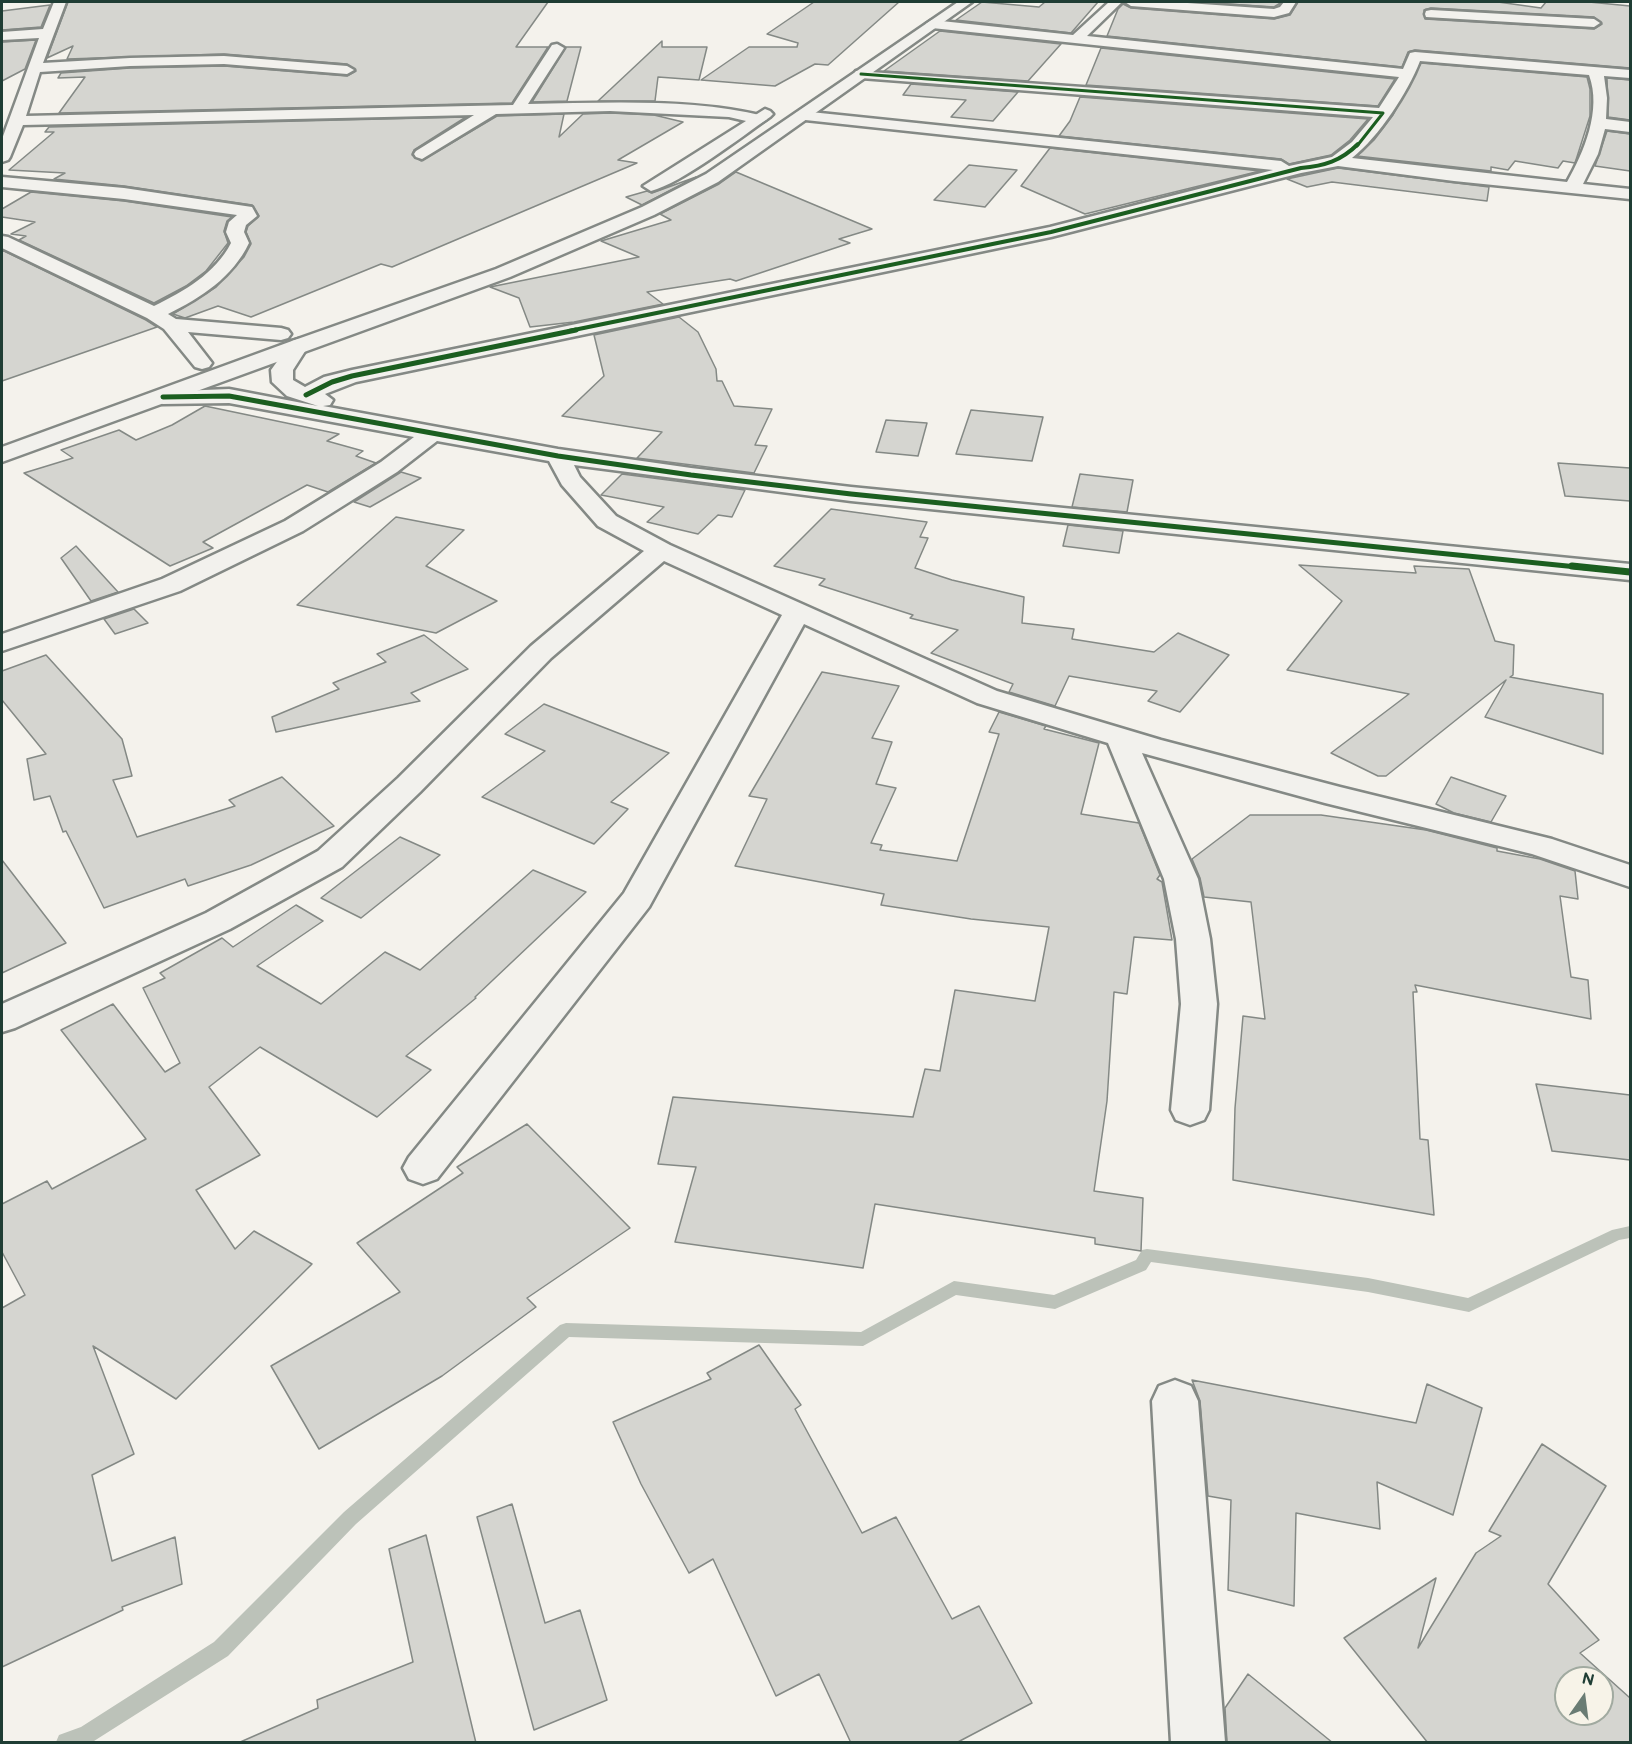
<!DOCTYPE html>
<style>
body{margin:0}
#map{position:relative;width:1632px;height:1744px;overflow:hidden;background:#f4f2ec;font-family:"Balsamiq Sans",sans-serif}
canvas{display:block}
.frame{position:absolute;inset:0;border:3px solid #1f3d34;pointer-events:none}
.north{position:absolute;left:1554px;top:1666px;width:60px;height:60px;box-sizing:border-box;background:#f7f3e8;border:2px solid #a1aaa0;border-radius:50%;rotate:14deg;font-size:16px;font-weight:700;line-height:24px;text-align:center;color:#1f3d34}
.north::after{content:'';display:block;margin:auto;width:21px;height:27px;background:#6a7c74;clip-path:polygon(50% 0,100% 100%,50% 72%,0 100%)}
</style>
<div id="map">
<canvas width="1632" height="1744"></canvas>
<div class="frame"></div>
<div class="north">N</div>
</div>
<script>
const ctx = document.querySelector('canvas').getContext('2d');
ctx.lineJoin = 'round';
function fillPath(path, color) {
  ctx.fillStyle = color;
  ctx.fill(path, 'evenodd');
}
function stroke(path, color, width, dash) {
  ctx.strokeStyle = color;
  ctx.lineWidth = width;
  ctx.lineCap = dash ? 'butt' : 'round';
  ctx.setLineDash(dash || []);
  ctx.stroke(path);
}
fillPath(new Path2D(`
 M 1630,1226 L 1630,1238 L 1619,1240 L 1469,1312 L 1368,1292 L 1151,1262 L 1146,1270 L 1055,1309 L 956,1295 L 863,1346 L 569,1337 L 356,1524 L 228,1656 L 94,1741 L 90,1742 L 56,1742 L 59,1735 L 81,1727 L 214,1642 L 344,1512 L 560,1325 L 566,1323 L 861,1332 L 954,1281 L 1054,1295 L 1136,1260 L 1142,1250 L 1147,1249 L 1368,1278 L 1468,1298 L 1612,1230 Z`), '#bcc2b9');
const building = new Path2D(`
 M 68,2 L 548,2 L 516,47 L 548,47 L 512,103 L 59,113 L 85,77 L 58,78 L 61,73 L 130,68 L 224,66 L 347,76 L 356,71 L 347,64 L 224,54 L 67,59 L 73,46 L 47,58 Z
 M 814,2 L 899,2 L 828,65 L 815,64 L 775,86 L 701,80 L 749,47 L 797,47 L 798,43 L 767,34 Z
 M 982,2 L 1039,7 L 1045,2 L 1098,2 L 1071,33 L 956,20 Z
 M 1198,2 L 1282,2 L 1274,7 Z
 M 1298,2 L 1498,2 L 1541,8 L 1546,2 L 1589,2 L 1630,6 L 1630,68 L 1415,50 L 1408,52 L 1402,67 L 1107,36 L 1118,9 L 1123,4 L 1131,8 L 1274,19 L 1290,15 ZM 1431,8 L 1594,17 L 1602,24 L 1594,29 L 1425,19 L 1424,10 Z
 M 50,5 L 41,27 L 2,30 L 2,11 Z
 M 940,31 L 1061,44 L 1028,81 L 884,71 Z
 M 36,40 L 25,69 L 2,81 L 2,42 Z
 M 662,41 L 662,47 L 707,47 L 699,80 L 658,77 L 655,101 L 598,101 Z
 M 566,47 L 581,47 L 567,101 L 532,102 Z
 M 1101,48 L 1395,79 L 1378,106 L 1086,85 Z
 M 1421,63 L 1587,77 L 1590,89 L 1590,116 L 1575,163 L 1563,161 L 1558,168 L 1515,161 L 1508,170 L 1491,167 L 1491,171 L 1357,156 L 1374,140 L 1393,115 Z
 M 1607,78 L 1630,80 L 1630,120 L 1608,117 Z
 M 911,84 L 1018,92 L 993,121 L 951,117 L 966,100 L 903,95 Z
 M 1080,97 L 1368,119 L 1350,140 L 1331,155 L 1289,164 L 1281,159 L 1059,136 L 1070,121 Z
 M 610,113 L 654,115 L 683,122 L 618,160 L 637,163 L 392,267 L 381,264 L 251,317 L 218,306 L 185,318 L 173,314 L 216,287 L 244,257 L 251,244 L 246,232 L 248,226 L 259,216 L 252,205 L 124,186 L 54,179 L 65,173 L 9,170 L 54,132 L 45,132 L 49,127 L 466,117 L 414,150 L 412,155 L 421,161 L 497,116 L 564,114 L 559,137 L 583,114 Z
 M 1607,131 L 1630,134 L 1630,171 L 1595,166 Z
 M 1050,148 L 1260,171 L 1085,214 L 1021,186 Z
 M 969,165 L 1017,170 L 985,207 L 934,200 Z
 M 1338,168 L 1489,187 L 1487,201 L 1332,182 L 1307,187 L 1287,179 Z
 M 736,172 L 872,229 L 839,239 L 850,243 L 736,281 L 730,279 L 647,292 L 663,304 L 574,322 L 530,327 L 519,298 L 490,287 L 639,257 L 601,241 L 671,220 L 660,214 L 719,184 Z
 M 696,177 L 642,205 L 626,197 L 647,191 L 652,193 Z
 M 31,192 L 124,201 L 232,217 L 227,221 L 224,231 L 228,243 L 206,271 L 186,286 L 154,303 L 19,240 L 26,236 L 11,234 L 35,222 L 2,217 L 2,209 Z
 M 2,250 L 146,320 L 157,327 L 2,381 Z
 M 679,317 L 698,332 L 716,369 L 717,381 L 722,381 L 734,406 L 772,409 L 755,445 L 767,446 L 754,473 L 637,458 L 662,432 L 562,416 L 604,376 L 594,335 Z
 M 205,406 L 339,434 L 327,441 L 363,451 L 356,456 L 376,463 L 328,492 L 307,485 L 203,542 L 213,548 L 170,566 L 24,473 L 73,458 L 61,450 L 119,430 L 136,440 L 172,425 Z
 M 971,410 L 1043,417 L 1032,461 L 956,454 Z
 M 886,420 L 927,423 L 918,456 L 876,452 Z
 M 1558,463 L 1630,468 L 1630,501 L 1565,496 Z
 M 401,472 L 421,478 L 370,507 L 354,502 Z
 M 622,474 L 745,490 L 732,517 L 718,515 L 698,534 L 647,522 L 664,507 L 601,495 Z
 M 1080,474 L 1133,480 L 1127,512 L 1072,507 Z
 M 831,509 L 927,522 L 920,537 L 928,538 L 915,568 L 952,580 L 1024,597 L 1022,623 L 1074,629 L 1072,639 L 1154,652 L 1178,633 L 1229,655 L 1180,712 L 1148,701 L 1157,691 L 1069,676 L 1055,706 L 1009,692 L 1013,684 L 931,653 L 958,630 L 910,618 L 913,615 L 819,585 L 825,579 L 774,566 Z
 M 396,517 L 464,530 L 426,566 L 497,601 L 436,633 L 297,605 Z
 M 1068,525 L 1123,531 L 1119,553 L 1063,546 Z
 M 76,546 L 118,592 L 91,601 L 61,558 Z
 M 1299,565 L 1416,573 L 1414,566 L 1469,569 L 1495,641 L 1514,645 L 1513,675 L 1510,677 L 1603,694 L 1603,754 L 1485,717 L 1506,680 L 1386,776 L 1378,776 L 1331,753 L 1409,694 L 1287,670 L 1342,601 Z
 M 134,609 L 148,623 L 115,634 L 104,619 Z
 M 424,635 L 468,669 L 411,693 L 420,701 L 276,732 L 272,717 L 339,689 L 333,683 L 386,662 L 377,654 Z
 M 46,655 L 122,739 L 132,776 L 113,780 L 137,837 L 235,806 L 229,800 L 282,777 L 334,826 L 251,865 L 188,886 L 185,879 L 104,908 L 66,831 L 63,832 L 50,796 L 34,800 L 27,759 L 46,754 L 2,700 L 2,671 Z
 M 822,672 L 899,686 L 872,738 L 892,742 L 876,784 L 896,788 L 871,843 L 882,845 L 880,850 L 957,861 L 999,734 L 989,732 L 999,712 L 1046,726 L 1044,729 L 1099,743 L 1081,814 L 1139,823 L 1160,875 L 1157,879 L 1162,882 L 1172,940 L 1134,937 L 1127,994 L 1114,992 L 1107,1101 L 1094,1191 L 1143,1198 L 1141,1251 L 1095,1244 L 1095,1238 L 875,1204 L 863,1268 L 675,1242 L 696,1167 L 658,1164 L 673,1097 L 913,1117 L 925,1069 L 940,1071 L 955,990 L 1035,1001 L 1049,927 L 971,919 L 881,905 L 884,894 L 735,866 L 767,799 L 749,796 Z
 M 544,704 L 669,753 L 611,802 L 628,809 L 594,844 L 482,797 L 545,751 L 505,734 Z
 M 1451,777 L 1506,796 L 1491,822 L 1454,813 L 1436,804 Z
 M 1250,815 L 1321,815 L 1426,830 L 1497,848 L 1497,851 L 1540,859 L 1575,871 L 1578,899 L 1560,896 L 1571,977 L 1588,980 L 1591,1019 L 1415,985 L 1417,992 L 1413,992 L 1420,1139 L 1428,1140 L 1434,1215 L 1233,1180 L 1235,1108 L 1243,1016 L 1265,1019 L 1251,902 L 1204,897 L 1200,878 L 1192,859 Z
 M 400,837 L 440,855 L 361,918 L 321,898 Z
 M 2,860 L 66,943 L 2,973 Z
 M 533,870 L 586,892 L 475,997 L 476,998 L 406,1056 L 431,1070 L 377,1117 L 260,1047 L 209,1087 L 260,1155 L 196,1190 L 235,1249 L 254,1231 L 312,1264 L 176,1399 L 93,1346 L 134,1454 L 92,1475 L 112,1561 L 175,1537 L 182,1584 L 122,1607 L 123,1610 L 2,1667 L 2,1308 L 25,1295 L 2,1252 L 2,1204 L 47,1181 L 52,1189 L 146,1139 L 61,1030 L 113,1004 L 165,1072 L 180,1063 L 143,988 L 165,978 L 160,973 L 222,938 L 233,947 L 296,905 L 323,921 L 257,966 L 321,1004 L 385,952 L 420,970 Z
 M 1536,1084 L 1630,1095 L 1630,1160 L 1552,1151 Z
 M 527,1124 L 630,1228 L 527,1298 L 536,1307 L 442,1376 L 319,1449 L 271,1366 L 400,1292 L 357,1243 L 463,1173 L 457,1167 Z
 M 759,1345 L 801,1405 L 795,1409 L 862,1533 L 896,1517 L 952,1619 L 979,1606 L 1032,1703 L 956,1743 L 851,1743 L 819,1674 L 776,1696 L 713,1559 L 689,1573 L 641,1484 L 613,1422 L 711,1379 L 707,1373 Z
 M 1192,1380 L 1416,1423 L 1427,1384 L 1482,1408 L 1453,1515 L 1377,1482 L 1380,1529 L 1296,1513 L 1294,1606 L 1228,1590 L 1231,1500 L 1208,1496 L 1200,1401 Z
 M 1542,1444 L 1606,1486 L 1548,1584 L 1599,1640 L 1580,1653 L 1630,1698 L 1630,1743 L 1428,1743 L 1344,1638 L 1436,1578 L 1418,1648 L 1476,1553 L 1501,1536 L 1489,1531 ZM 1566,1678 L 1602,1678 L 1602,1714 L 1566,1714 Z
 M 512,1504 L 545,1623 L 580,1610 L 607,1700 L 534,1730 L 477,1517 Z
 M 426,1535 L 476,1743 L 238,1743 L 318,1708 L 317,1700 L 413,1662 L 389,1549 Z
 M 1248,1674 L 1333,1743 L 1227,1743 L 1225,1708 Z`);
fillPath(building, '#d5d5d0');
stroke(building, '#848985', 1.5);
const minor = new Path2D(`
 M 54,2 L 66,2 L 43,63 L 130,58 L 224,56 L 347,66 L 354,70 L 347,74 L 224,64 L 130,66 L 40,72 L 26,116 L 513,105 L 552,45 L 557,44 L 564,48 L 528,104 C 604,103 691,98 764,116 L 767,119 L 759,124 L 729,117 L 610,111 L 496,114 L 422,159 L 416,157 L 414,154 L 416,151 L 474,115 L 23,125 L 10,157 L 8,160 L 2,162 L 2,139 L 39,38 L 2,40 L 2,32 L 43,29 Z
 M 1109,2 L 1122,2 L 1087,36 L 1403,69 L 1410,53 L 1415,52 L 1630,70 L 1630,78 L 1604,76 L 1607,98 L 1606,119 L 1630,122 L 1630,132 L 1605,129 L 1598,154 L 1583,184 L 1630,189 L 1630,199 L 1454,181 L 1338,166 L 1301,173 L 1051,237 L 356,382 L 325,394 L 333,400 L 330,405 L 323,406 L 558,449 L 691,468 L 851,487 L 1630,564 L 1630,580 L 851,501 L 574,465 L 580,477 L 616,516 L 670,545 L 997,691 L 1161,740 L 1340,787 L 1552,839 L 1630,865 L 1630,887 L 1532,854 L 1325,803 L 1142,753 L 1198,879 L 1210,939 L 1217,1004 L 1209,1110 L 1204,1120 L 1190,1125 L 1176,1120 L 1171,1110 L 1181,1004 L 1176,939 L 1164,879 L 1108,743 L 977,703 L 804,624 L 649,907 L 437,1179 L 423,1184 L 409,1179 L 403,1168 L 409,1157 L 624,893 L 782,615 L 664,561 L 551,658 L 420,792 L 342,867 L 230,929 L 15,1028 L 2,1032 L 2,1004 L 206,913 L 318,851 L 398,778 L 531,646 L 644,551 L 598,526 L 562,485 L 549,461 L 437,441 L 397,472 L 303,531 L 180,591 L 2,651 L 2,634 L 162,579 L 285,521 L 381,462 L 414,437 L 229,403 L 163,404 L 155,402 L 152,397 L 155,392 L 229,389 L 318,406 L 287,396 L 272,382 L 271,370 L 292,341 L 299,339 L 306,341 L 309,345 L 293,370 L 293,380 L 305,387 L 324,377 L 352,370 L 1050,227 L 1273,170 L 796,119 L 793,116 L 796,113 L 801,111 L 1281,161 L 1289,166 L 1332,157 L 1352,142 L 1373,117 L 861,78 L 854,74 L 856,71 L 1379,108 L 1399,77 L 932,28 L 926,24 L 932,20 L 1073,35 ZM 1420,61 L 1589,75 C 1602,110 1584,152 1567,182 L 1352,158 C 1379,137 1408,92 1420,61 Z
 M 1125,2 L 1173,2 L 1274,9 L 1280,7 L 1284,2 L 1296,2 L 1289,13 L 1274,17 L 1131,6 Z
 M 1431,10 L 1594,19 L 1600,23 L 1594,27 L 1426,17 L 1425,14 L 1426,11 Z
 M 2,177 L 124,188 L 252,207 L 257,216 L 246,225 L 244,232 L 249,243 C 232,278 202,297 168,314 L 176,319 L 281,328 L 288,330 L 291,334 L 288,338 L 281,340 L 188,332 L 212,363 L 209,367 L 202,369 L 195,367 L 164,329 L 147,318 L 2,248 L 2,236 L 8,237 L 154,306 C 184,291 215,274 231,243 L 226,232 L 229,222 L 237,215 L 124,199 L 2,187 Z
 M 1175,1380 L 1191,1386 L 1198,1401 L 1225,1742 L 1171,1742 L 1152,1401 L 1159,1386 Z`);
const highway = new Path2D(`
 M 958,2 L 972,2 L 718,182 L 654,215 L 510,277 L 2,462 L 2,447 L 292,341 L 496,269 L 642,207 L 706,174 Z
 M 765,109 L 770,111 L 773,114 L 770,117 C 741,137 682,183 651,191 L 643,186 Z`);
stroke(minor, '#848985', 5);
stroke(highway, '#848985', 5);
fillPath(minor, '#f2f1ed');
fillPath(highway, '#f2f1ed');
stroke(new Path2D(`
 M 861,74 L 1383,113 L 1357,146`), '#1b5e20', 3);
stroke(new Path2D(`
 M 569,331 L 1051,232 L 1301,168 C 1324,166 1341,161 1358,144`), '#1b5e20', 4);
stroke(new Path2D(`
 M 306,395 L 332,382 L 352,376 L 576,330
 M 163,397 L 229,396 L 558,456 L 691,475 L 851,494 L 1587,568`), '#1b5e20', 5);
stroke(new Path2D(`
 M 1572,566 L 1630,572`), '#1b5e20', 7);
</script>
